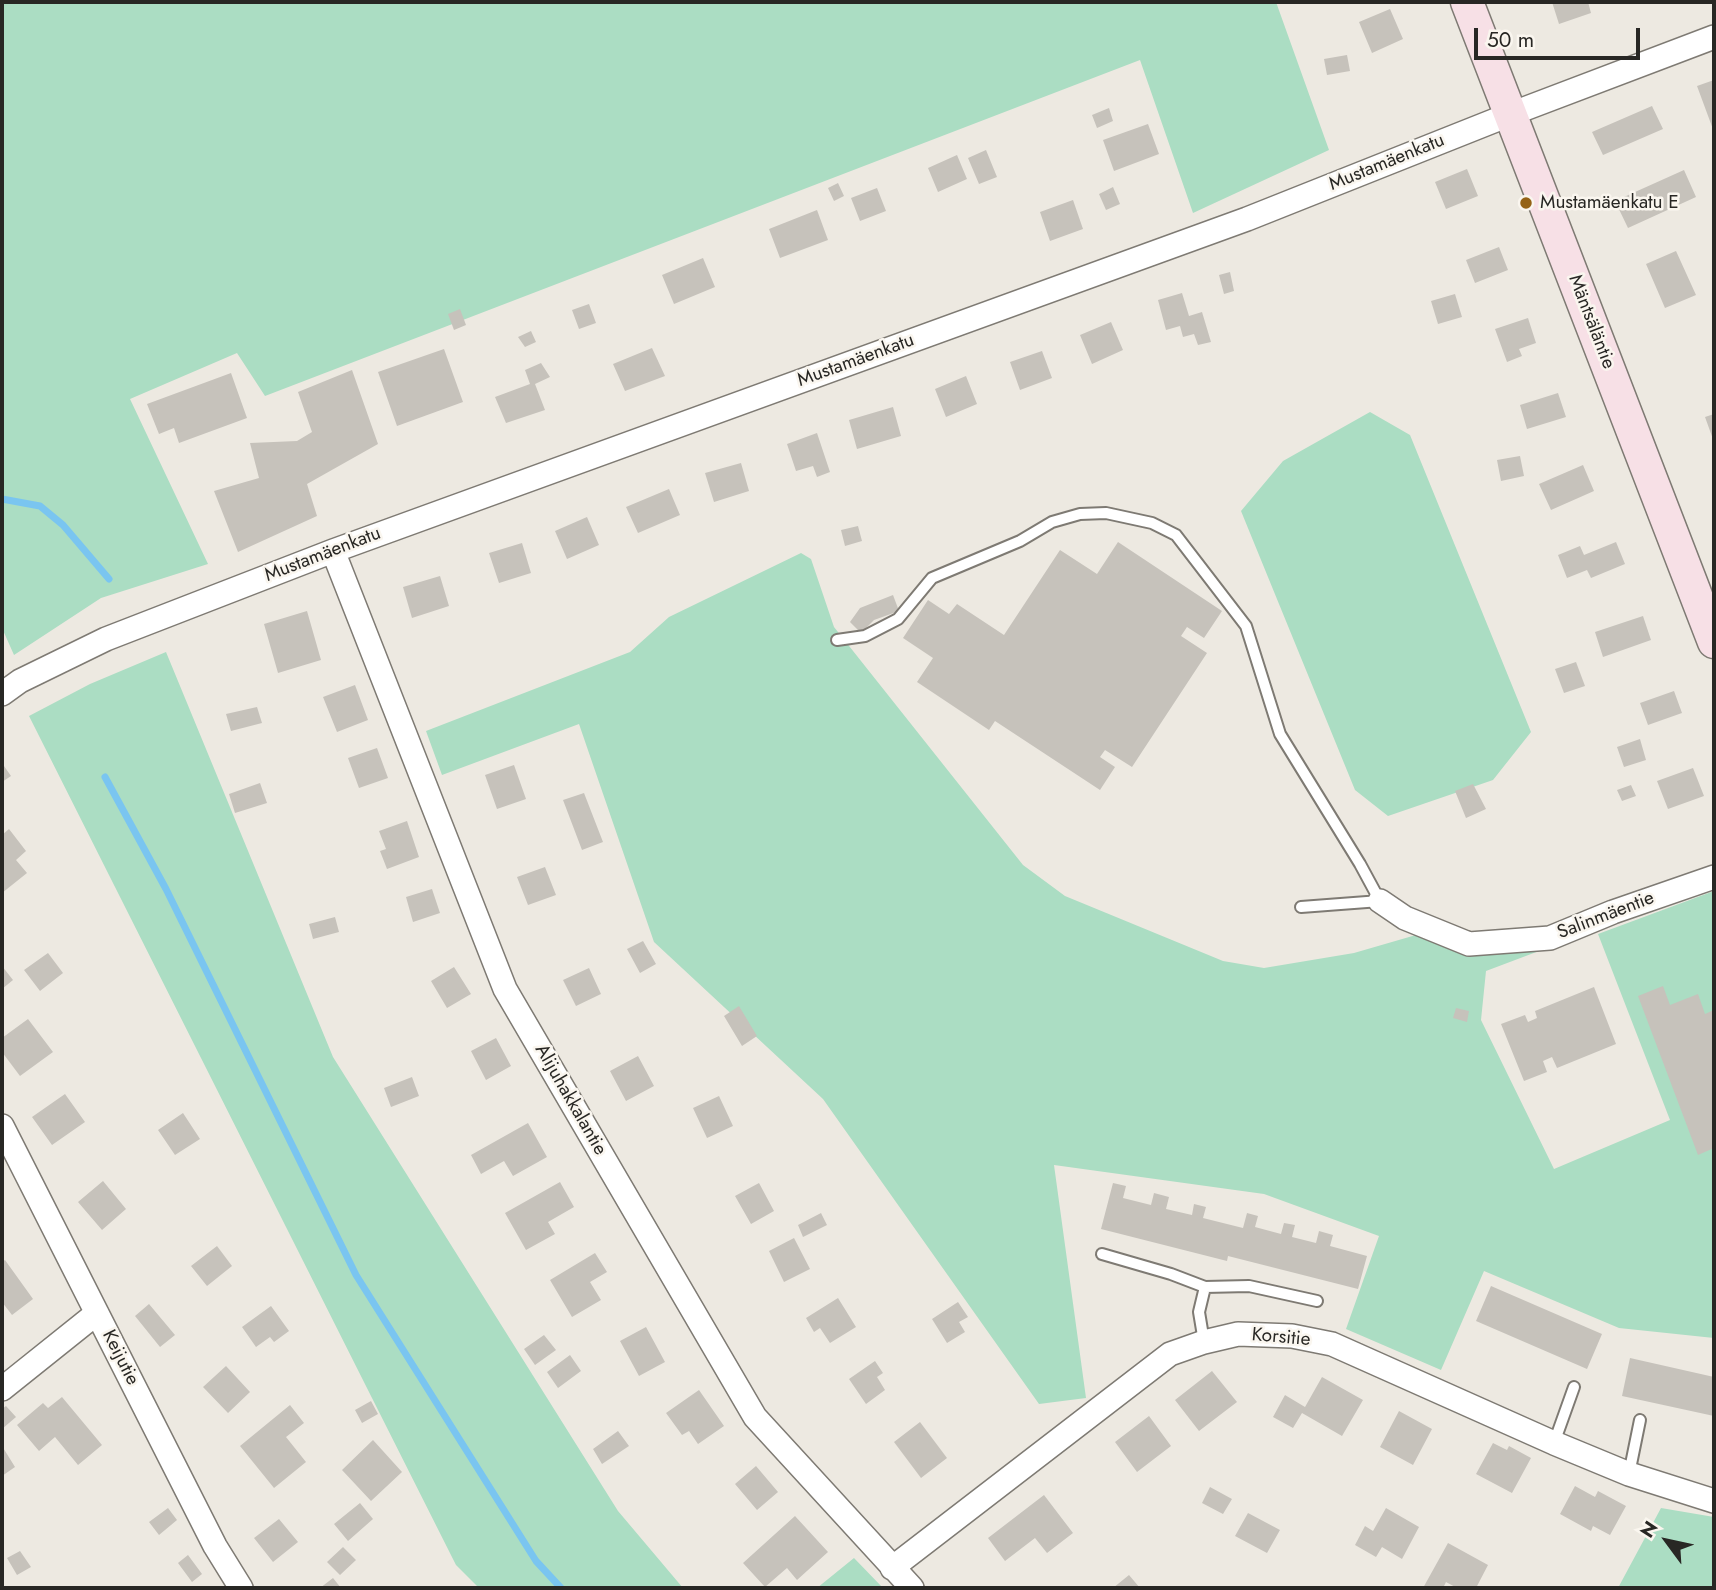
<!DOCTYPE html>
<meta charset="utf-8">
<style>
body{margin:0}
#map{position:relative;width:1716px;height:1590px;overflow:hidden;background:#ede9e1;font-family:Jost,sans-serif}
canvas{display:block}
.frame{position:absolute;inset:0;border:4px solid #282724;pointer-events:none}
.north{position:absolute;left:1632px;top:1506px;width:70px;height:70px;-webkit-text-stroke:5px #faf6ef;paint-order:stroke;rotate:303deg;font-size:19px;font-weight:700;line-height:28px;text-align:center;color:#282724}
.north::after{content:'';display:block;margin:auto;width:24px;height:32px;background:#282724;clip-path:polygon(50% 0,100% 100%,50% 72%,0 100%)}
.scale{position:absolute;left:1474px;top:28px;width:166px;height:32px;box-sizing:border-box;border:4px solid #282724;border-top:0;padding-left:9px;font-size:21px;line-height:24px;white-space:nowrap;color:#282724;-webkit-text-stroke:5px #faf6ef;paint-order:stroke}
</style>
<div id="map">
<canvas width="1716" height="1590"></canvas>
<div class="frame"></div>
<div class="north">N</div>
<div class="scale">50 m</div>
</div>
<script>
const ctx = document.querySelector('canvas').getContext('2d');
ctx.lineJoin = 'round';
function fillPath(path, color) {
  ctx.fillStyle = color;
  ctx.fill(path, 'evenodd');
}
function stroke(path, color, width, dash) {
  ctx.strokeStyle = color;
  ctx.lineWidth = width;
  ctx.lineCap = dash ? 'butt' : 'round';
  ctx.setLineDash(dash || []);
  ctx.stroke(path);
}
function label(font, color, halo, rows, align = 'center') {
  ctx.font = font + ' Jost,sans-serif';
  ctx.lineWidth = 5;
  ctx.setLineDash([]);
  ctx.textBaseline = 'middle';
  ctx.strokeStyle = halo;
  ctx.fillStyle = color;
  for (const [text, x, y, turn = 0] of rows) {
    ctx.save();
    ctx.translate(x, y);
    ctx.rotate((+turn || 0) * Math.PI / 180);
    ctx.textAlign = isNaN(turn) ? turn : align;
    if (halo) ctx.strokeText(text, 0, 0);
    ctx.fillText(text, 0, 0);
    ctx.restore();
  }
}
fillPath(new Path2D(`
 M 2,2 L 1276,2 L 1329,150 L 1193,213 L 1140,60 L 265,396 L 237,353 L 130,399 L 208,564 L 101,598 L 14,655 L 2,628 Z
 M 1370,412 L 1410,435 L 1531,732 L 1493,780 L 1388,816 L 1355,790 L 1241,511 L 1283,461 Z
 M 801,553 L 811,559 L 834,627 L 1023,865 L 1065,896 L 1223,961 L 1264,968 L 1354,953 L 1416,935 L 1468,952 L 1526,949 L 1539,951 L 1486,971 L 1481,1020 L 1554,1169 L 1670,1120 L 1598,934 L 1714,891 L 1714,1338 L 1619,1328 L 1484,1271 L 1441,1370 L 1346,1329 L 1379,1236 L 1264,1194 L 1054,1165 L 1086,1398 L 1039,1404 L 823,1099 L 654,942 L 579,724 L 442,775 L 426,731 L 630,652 L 669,617 Z
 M 166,652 L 333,1057 L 618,1511 L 683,1588 L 479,1588 L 456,1565 L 29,716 L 90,684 Z
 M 1661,1508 L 1714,1517 L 1714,1588 L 1618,1588 Z
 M 854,1558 L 883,1588 L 817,1588 Z`), '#abddc3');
stroke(new Path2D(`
 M 2,499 L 40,506 L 63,525 L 109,579
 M 105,777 L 166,889 L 356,1275 L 536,1561 L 561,1588`), '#7ac5f0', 7);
fillPath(new Path2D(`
 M 1552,2 L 1588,2 L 1591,13 L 1559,24 Z
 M 1390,9 L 1403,39 L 1372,53 L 1359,22 Z
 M 1347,55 L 1350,71 L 1327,75 L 1324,59 Z
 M 1714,80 L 1714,132 L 1697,86 Z
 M 1652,106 L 1663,129 L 1603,155 L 1592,132 Z
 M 1109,108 L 1113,121 L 1097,128 L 1092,115 Z
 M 1148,124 L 1159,154 L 1114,171 L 1103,140 Z
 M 986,150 L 997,177 L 979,184 L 968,158 Z
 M 957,155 L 967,179 L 938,192 L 928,168 Z
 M 1467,169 L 1478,196 L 1446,209 L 1435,182 Z
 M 1684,170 L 1696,197 L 1628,228 L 1615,201 Z
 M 838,183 L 844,196 L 834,201 L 828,188 Z
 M 1113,187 L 1120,204 L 1106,210 L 1099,194 Z
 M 877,188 L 886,211 L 860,221 L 851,198 Z
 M 1073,200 L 1083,229 L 1050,241 L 1040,212 Z
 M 817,210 L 828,240 L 780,258 L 769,229 Z
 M 1499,247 L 1508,270 L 1475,283 L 1466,260 Z
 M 1676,251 L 1696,295 L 1665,308 L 1646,264 Z
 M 703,258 L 715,287 L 674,304 L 662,275 Z
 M 1230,272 L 1234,291 L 1224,294 L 1219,275 Z
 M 1182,293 L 1189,316 L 1202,312 L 1211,342 L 1198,345 L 1194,334 L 1183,337 L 1180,326 L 1166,330 L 1158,300 Z
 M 1455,294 L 1462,317 L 1438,324 L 1431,301 Z
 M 589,304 L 596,323 L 579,329 L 572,310 Z
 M 460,309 L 466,325 L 454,330 L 448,314 Z
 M 1528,318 L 1536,343 L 1519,349 L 1522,356 L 1507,362 L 1495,329 Z
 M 1111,322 L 1123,350 L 1092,364 L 1080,335 Z
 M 531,331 L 536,342 L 525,347 L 518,337 Z
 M 652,348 L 665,376 L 625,391 L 613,364 Z
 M 444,349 L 463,402 L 397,426 L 378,372 Z
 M 1042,351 L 1052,378 L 1020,390 L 1010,362 Z
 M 541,363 L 550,377 L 535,384 L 545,410 L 506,423 L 495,397 L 530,384 L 525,370 Z
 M 352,370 L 378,444 L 307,484 L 317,516 L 238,552 L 214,491 L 259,478 L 250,443 L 297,441 L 312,432 L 298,392 Z
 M 231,373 L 247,418 L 179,443 L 174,428 L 159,434 L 147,404 Z
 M 966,376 L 977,404 L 946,417 L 935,389 Z
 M 1558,393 L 1566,417 L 1527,429 L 1520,405 Z
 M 893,407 L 901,436 L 857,449 L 849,420 Z
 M 1714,414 L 1714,442 L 1705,417 Z
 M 817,433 L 830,472 L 817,477 L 813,466 L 796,471 L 787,444 Z
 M 1520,456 L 1524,476 L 1501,481 L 1497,460 Z
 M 741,463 L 749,491 L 714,502 L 705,473 Z
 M 1583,465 L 1594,491 L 1551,510 L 1539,484 Z
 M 669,489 L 680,515 L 638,533 L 626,507 Z
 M 587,517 L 599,545 L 567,559 L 555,531 Z
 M 858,526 L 862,541 L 845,546 L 841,530 Z
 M 1118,542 L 1222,611 L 1204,638 L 1187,627 L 1181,636 L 1207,653 L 1132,767 L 1105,750 L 1100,757 L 1115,767 L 1100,790 L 995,721 L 989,730 L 917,682 L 933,658 L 903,638 L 928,600 L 949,614 L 957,604 L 1004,635 L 1060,550 L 1097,574 Z
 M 1616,542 L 1625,564 L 1591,578 L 1587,570 L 1567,578 L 1558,555 L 1580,546 L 1584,555 Z
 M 522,543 L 531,573 L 499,583 L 489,553 Z
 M 440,576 L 449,606 L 412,618 L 403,587 Z
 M 893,595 L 899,611 L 874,620 L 861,633 L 850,622 L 860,608 Z
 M 307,611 L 321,660 L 278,673 L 264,624 Z
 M 1643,616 L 1651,640 L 1603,657 L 1595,632 Z
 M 1576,662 L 1585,686 L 1564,693 L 1555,669 Z
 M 355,685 L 368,720 L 337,732 L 323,697 Z
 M 1674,691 L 1682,713 L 1648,725 L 1640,703 Z
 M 257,707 L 262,723 L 231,731 L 226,714 Z
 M 1640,739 L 1646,760 L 1624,767 L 1617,747 Z
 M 377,748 L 388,778 L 359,788 L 348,758 Z
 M 514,765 L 526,799 L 497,809 L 485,775 Z
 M 4,766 L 11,776 L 2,782 L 2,768 Z
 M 1693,768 L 1704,796 L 1668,809 L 1657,781 Z
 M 260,783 L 267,803 L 235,813 L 229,794 Z
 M 1473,784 L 1486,809 L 1466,818 L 1455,791 Z
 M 1631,785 L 1636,796 L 1622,801 L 1617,790 Z
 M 584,793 L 603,842 L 582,850 L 563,800 Z
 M 407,821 L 419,857 L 387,869 L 380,851 L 386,849 L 379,831 Z
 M 9,829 L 26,851 L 16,860 L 27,873 L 2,893 L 2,835 Z
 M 545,867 L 556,895 L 528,905 L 517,877 Z
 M 432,889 L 440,913 L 413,922 L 406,897 Z
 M 335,917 L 339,932 L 313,939 L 309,924 Z
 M 643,941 L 656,964 L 640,973 L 627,949 Z
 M 48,953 L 63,973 L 40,991 L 24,970 Z
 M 2,966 L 13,980 L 2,989 Z
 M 454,967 L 471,994 L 447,1008 L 431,981 Z
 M 589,968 L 601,994 L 576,1006 L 563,980 Z
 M 1663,986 L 1670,1005 L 1698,994 L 1705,1014 L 1714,1010 L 1714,1148 L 1698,1155 L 1638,996 Z
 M 1594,987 L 1616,1044 L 1557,1068 L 1552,1057 L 1543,1061 L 1547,1072 L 1524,1081 L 1501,1024 L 1525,1015 L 1528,1022 L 1537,1018 L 1535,1011 Z
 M 739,1006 L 757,1036 L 742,1046 L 724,1016 Z
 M 1456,1008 L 1469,1011 L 1467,1022 L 1453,1018 Z
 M 28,1019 L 53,1052 L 20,1076 L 2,1052 L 2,1038 Z
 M 496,1038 L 511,1066 L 486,1080 L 471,1051 Z
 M 638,1056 L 654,1086 L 626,1101 L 610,1071 Z
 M 412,1077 L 419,1096 L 391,1107 L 384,1088 Z
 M 65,1094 L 85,1122 L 52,1145 L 32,1117 Z
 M 719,1096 L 733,1126 L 707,1138 L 693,1108 Z
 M 183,1113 L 200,1139 L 175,1155 L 158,1130 Z
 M 528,1123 L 547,1157 L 513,1176 L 504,1161 L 481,1174 L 471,1155 Z
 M 103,1181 L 126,1209 L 102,1230 L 78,1202 Z
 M 560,1182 L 574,1207 L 548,1222 L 555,1234 L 526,1250 L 505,1213 Z
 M 759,1183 L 774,1211 L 751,1224 L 735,1196 Z
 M 1113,1183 L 1126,1186 L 1123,1198 L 1151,1205 L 1154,1193 L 1169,1197 L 1166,1209 L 1192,1215 L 1194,1204 L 1206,1207 L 1203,1218 L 1243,1228 L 1247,1213 L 1258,1216 L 1255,1227 L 1281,1234 L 1284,1223 L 1295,1225 L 1292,1237 L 1316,1243 L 1319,1231 L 1333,1235 L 1330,1246 L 1367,1256 L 1358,1289 L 1228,1256 L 1227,1261 L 1101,1229 Z
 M 821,1213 L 827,1225 L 803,1237 L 798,1225 Z
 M 794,1238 L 810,1269 L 784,1282 L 769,1251 Z
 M 217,1246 L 232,1266 L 207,1286 L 191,1266 Z
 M 595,1253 L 607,1272 L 590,1282 L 601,1300 L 572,1317 L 550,1280 Z
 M 5,1260 L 33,1299 L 12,1315 L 2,1302 L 2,1262 Z
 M 1491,1286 L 1602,1334 L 1587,1369 L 1476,1321 Z
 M 838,1298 L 856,1327 L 830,1343 L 820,1328 L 814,1332 L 806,1318 Z
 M 958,1302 L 968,1317 L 959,1322 L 965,1332 L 947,1343 L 932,1319 Z
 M 149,1304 L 175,1335 L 160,1347 L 135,1316 Z
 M 271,1306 L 289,1331 L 274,1342 L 270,1337 L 256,1347 L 242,1327 Z
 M 646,1327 L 665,1362 L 639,1376 L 620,1341 Z
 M 544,1335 L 556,1350 L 535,1365 L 524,1349 Z
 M 570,1355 L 581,1371 L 558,1388 L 547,1372 Z
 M 1630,1358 L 1714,1377 L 1714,1416 L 1622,1396 Z
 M 875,1361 L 883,1373 L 877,1377 L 885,1390 L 866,1404 L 849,1379 Z
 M 226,1366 L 250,1392 L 228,1413 L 203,1387 Z
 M 1212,1371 L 1237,1402 L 1199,1431 L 1175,1400 Z
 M 1322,1377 L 1363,1400 L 1342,1436 L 1302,1413 L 1293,1428 L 1273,1417 L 1285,1395 L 1305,1407 Z
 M 699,1390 L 724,1426 L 698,1444 L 689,1431 L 682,1435 L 666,1413 Z
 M 62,1397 L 102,1445 L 78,1465 L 55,1437 L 39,1451 L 17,1425 L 43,1403 L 48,1408 Z
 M 371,1401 L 378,1414 L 362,1423 L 355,1410 Z
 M 290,1405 L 304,1423 L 286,1437 L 306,1462 L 274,1488 L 240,1446 Z
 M 6,1406 L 16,1417 L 2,1429 L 2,1409 Z
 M 1399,1411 L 1432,1429 L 1413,1465 L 1380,1447 Z
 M 1149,1416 L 1171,1446 L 1137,1472 L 1115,1442 Z
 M 920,1422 L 947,1458 L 921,1478 L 894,1442 Z
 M 618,1431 L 629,1446 L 602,1464 L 593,1449 Z
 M 373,1440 L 402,1472 L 371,1501 L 342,1470 Z
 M 1493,1443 L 1507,1450 L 1509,1446 L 1531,1458 L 1512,1493 L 1476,1474 Z
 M 2,1446 L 15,1467 L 2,1476 Z
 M 756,1466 L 778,1492 L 757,1510 L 735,1484 Z
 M 1575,1486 L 1595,1497 L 1598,1491 L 1626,1506 L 1610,1535 L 1593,1526 L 1591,1531 L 1560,1514 Z
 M 1210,1487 L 1232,1499 L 1223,1514 L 1202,1503 Z
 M 1044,1495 L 1073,1533 L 1047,1553 L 1035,1538 L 1005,1561 L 988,1538 Z
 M 360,1503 L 373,1519 L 348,1541 L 334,1524 Z
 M 168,1508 L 177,1520 L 159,1535 L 149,1522 Z
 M 1386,1508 L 1419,1527 L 1402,1559 L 1382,1547 L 1376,1557 L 1355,1545 L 1365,1526 L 1373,1531 Z
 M 1248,1513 L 1280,1530 L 1267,1553 L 1235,1536 Z
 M 795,1516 L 828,1552 L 797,1580 L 787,1568 L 765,1587 L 743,1563 Z
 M 279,1519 L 298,1542 L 273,1562 L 254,1538 Z
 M 1448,1543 L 1488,1565 L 1476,1588 L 1457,1588 L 1446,1582 L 1443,1588 L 1423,1588 Z
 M 343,1547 L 356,1560 L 340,1575 L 327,1562 Z
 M 20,1551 L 31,1567 L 17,1575 L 7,1558 Z
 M 188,1555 L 202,1574 L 192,1582 L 178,1563 Z
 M 1129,1575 L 1140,1588 L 1113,1588 Z
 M 333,1578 L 341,1588 L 320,1588 Z`), '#c6c2bb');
const lane = new Path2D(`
 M 837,640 L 865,636 L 898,619 L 932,578 L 1020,541 L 1052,522 L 1080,514 L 1106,513 L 1152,523 L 1176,535 L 1246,626 L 1280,734 L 1360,864 L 1380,901 L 1301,907
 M 1102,1254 L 1171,1274 L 1205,1287 L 1249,1286 L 1317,1301
 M 1204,1342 L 1199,1312 L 1205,1287
 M 1554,1443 L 1574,1387
 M 1629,1474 L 1640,1420`);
const street = new Path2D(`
 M 333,551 L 505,989 L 755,1417 L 912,1588
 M 2,694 L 20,681 L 106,639 L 333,551 L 1247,219 L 1511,114 L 1714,37
 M 1380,901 L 1405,918 L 1469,944 L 1550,938 L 1613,912 L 1714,877
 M 2,1126 L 215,1546 L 241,1588
 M 2,1389 L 97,1313
 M 892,1568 L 1170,1354 L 1204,1342 L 1238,1334 L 1292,1336 L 1332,1344 L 1554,1443 L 1629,1474 L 1714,1501`);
const secondary = new Path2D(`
 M 1467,2 L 1714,642`);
stroke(lane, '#7e7a73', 14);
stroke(street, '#7e7a73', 26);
stroke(secondary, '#7e7a73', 35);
stroke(lane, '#fff', 10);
stroke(street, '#fff', 23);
stroke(secondary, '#f7e0e6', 32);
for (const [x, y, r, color] of [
 [1526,203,7,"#956216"]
]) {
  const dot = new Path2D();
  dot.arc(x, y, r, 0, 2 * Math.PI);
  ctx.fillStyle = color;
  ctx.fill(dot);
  stroke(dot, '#faf6ef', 2.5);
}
label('19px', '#282724', '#faf6ef', [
 ["Mustamäenkatu",1387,163,-22],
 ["Mäntsäläntie",1591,322,69],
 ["Mustamäenkatu",856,361,-20],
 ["Mustamäenkatu",323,555,-21],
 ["Salinmäentie",1606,916,-21],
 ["Alijuhakkalantie",570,1100,60],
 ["Korsitie",1281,1338,5],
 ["Keijutie",120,1358,63]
]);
label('19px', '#282724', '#faf6ef', [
 ["Mustamäenkatu E",1540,203]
], 'left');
</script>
